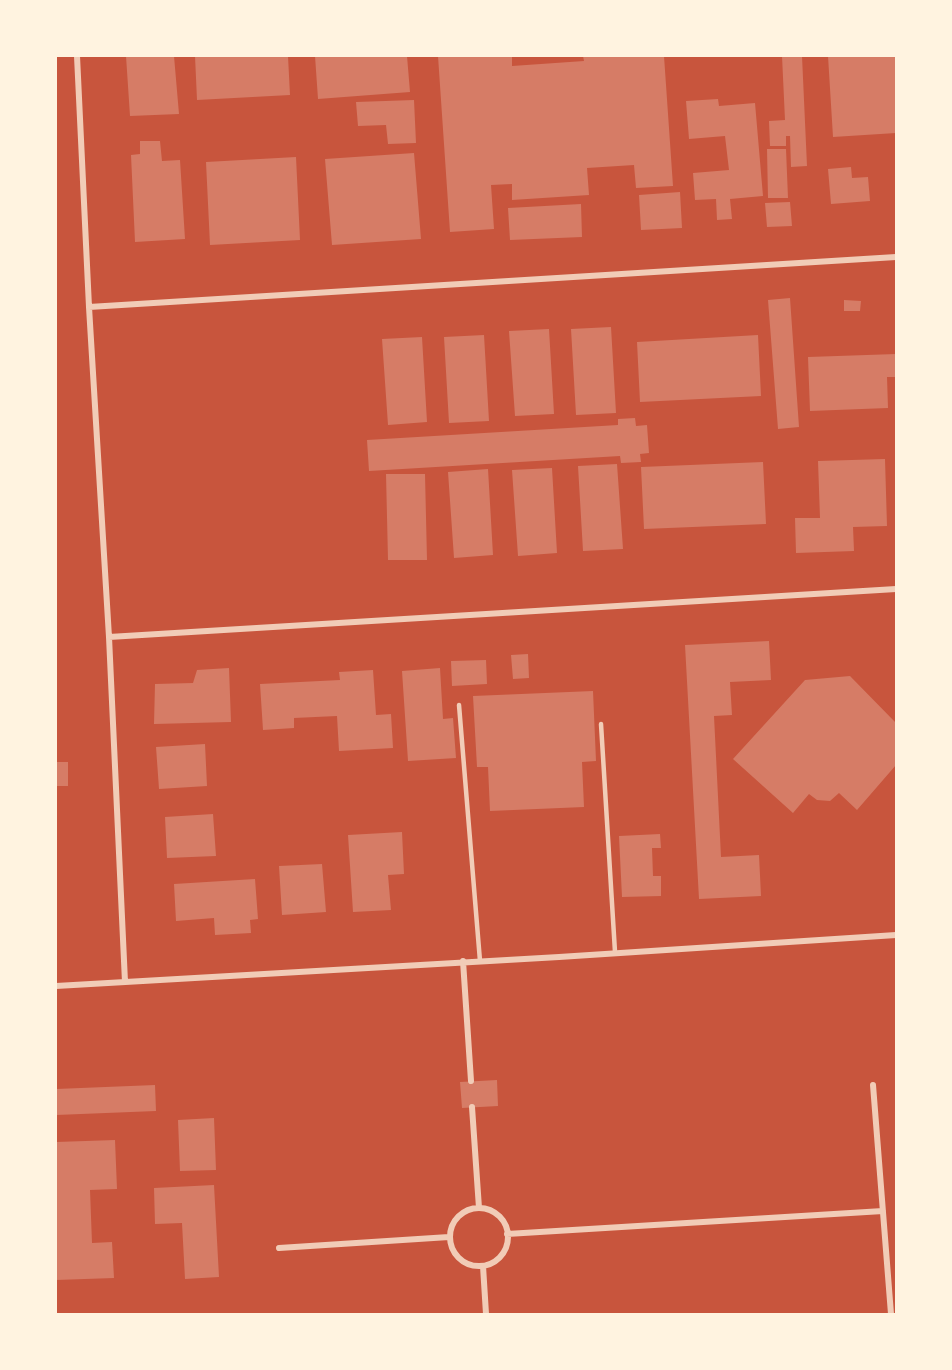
<!DOCTYPE html>
<style>
body{margin:0}
#map{position:relative;width:952px;height:1370px;overflow:hidden;background:#c8553d;font-family:Barlow,sans-serif}
canvas{display:block}
.frame{position:absolute;inset:0;border:57px solid #fff3e0;pointer-events:none}
</style>
<div id="map">
<canvas width="952" height="1370"></canvas>
<div class="frame"></div>
</div>
<script>
const ctx = document.querySelector('canvas').getContext('2d');
ctx.lineJoin = 'round';
function fillPath(path, color) {
  ctx.fillStyle = color;
  ctx.fill(path, 'evenodd');
}
function stroke(path, color, width, dash) {
  ctx.strokeStyle = color;
  ctx.lineWidth = width;
  ctx.lineCap = dash ? 'butt' : 'round';
  ctx.setLineDash(dash || []);
  ctx.stroke(path);
}
fillPath(new Path2D(`
 M 126,56 L 174,56 L 179,114 L 130,116 Z
 M 195,56 L 288,56 L 290,95 L 197,100 Z
 M 315,56 L 407,56 L 410,92 L 318,99 Z
 M 438,56 L 512,56 L 512,66 L 584,61 L 583,56 L 664,56 L 673,186 L 636,188 L 634,165 L 587,168 L 589,195 L 512,200 L 512,184 L 491,185 L 494,229 L 450,232 Z
 M 782,56 L 802,56 L 807,166 L 791,167 L 790,136 L 786,136 L 786,146 L 770,146 L 769,121 L 785,120 Z
 M 828,56 L 896,56 L 896,133 L 833,137 Z
 M 718,99 L 719,106 L 755,103 L 763,196 L 730,199 L 732,219 L 717,220 L 716,199 L 695,200 L 693,173 L 729,170 L 725,136 L 689,139 L 686,101 Z
 M 414,100 L 416,143 L 388,144 L 386,125 L 358,126 L 356,102 Z
 M 140,141 L 160,141 L 162,161 L 180,160 L 185,239 L 135,242 L 131,155 L 140,154 Z
 M 767,149 L 786,149 L 788,198 L 768,198 Z
 M 414,153 L 421,239 L 332,245 L 325,159 Z
 M 296,157 L 300,240 L 210,245 L 206,162 Z
 M 851,167 L 852,178 L 868,177 L 870,201 L 831,204 L 828,169 Z
 M 680,192 L 682,228 L 641,230 L 639,195 Z
 M 790,202 L 792,226 L 767,227 L 765,203 Z
 M 581,204 L 582,237 L 510,240 L 508,208 Z
 M 790,298 L 799,427 L 778,429 L 768,300 Z
 M 844,300 L 861,301 L 860,311 L 844,311 Z
 M 611,327 L 616,413 L 576,415 L 571,329 Z
 M 549,329 L 554,414 L 515,416 L 509,331 Z
 M 484,335 L 489,421 L 449,423 L 444,337 Z
 M 758,335 L 761,396 L 640,402 L 637,342 Z
 M 422,337 L 427,422 L 388,425 L 382,339 Z
 M 896,354 L 896,377 L 887,377 L 888,408 L 810,411 L 808,357 Z
 M 635,418 L 636,426 L 647,425 L 649,453 L 640,454 L 641,462 L 621,463 L 620,456 L 369,471 L 367,440 L 618,425 L 618,419 Z
 M 885,459 L 887,526 L 853,527 L 854,551 L 796,553 L 795,518 L 820,518 L 818,461 Z
 M 763,462 L 766,524 L 644,529 L 641,467 Z
 M 617,464 L 623,549 L 583,551 L 578,466 Z
 M 552,468 L 557,553 L 518,556 L 512,470 Z
 M 488,469 L 493,555 L 454,558 L 448,472 Z
 M 386,474 L 425,474 L 427,560 L 388,560 Z
 M 769,641 L 771,680 L 730,682 L 732,715 L 714,716 L 721,857 L 759,855 L 761,896 L 699,899 L 685,645 Z
 M 528,654 L 529,678 L 513,679 L 511,655 Z
 M 486,660 L 487,684 L 452,686 L 451,661 Z
 M 229,668 L 231,722 L 154,724 L 155,684 L 193,683 L 197,670 Z
 M 440,668 L 443,719 L 453,718 L 456,758 L 408,761 L 402,671 Z
 M 373,670 L 376,715 L 391,714 L 393,748 L 339,751 L 337,716 L 294,718 L 294,728 L 263,730 L 260,684 L 340,680 L 339,672 Z
 M 850,676 L 896,723 L 896,765 L 857,810 L 839,793 L 830,801 L 817,800 L 809,794 L 793,813 L 733,759 L 805,680 Z
 M 593,691 L 596,761 L 582,762 L 584,807 L 490,811 L 488,767 L 477,767 L 473,696 Z
 M 205,744 L 207,786 L 159,789 L 156,747 Z
 M 56,762 L 68,762 L 68,786 L 56,786 Z
 M 213,814 L 216,856 L 167,858 L 165,817 Z
 M 402,832 L 404,874 L 388,875 L 391,910 L 353,912 L 348,835 Z
 M 660,834 L 661,848 L 652,848 L 653,876 L 661,876 L 661,896 L 622,897 L 619,836 Z
 M 322,864 L 326,912 L 282,915 L 279,866 Z
 M 255,879 L 258,919 L 250,920 L 251,933 L 215,935 L 214,918 L 176,921 L 174,884 Z
 M 497,1080 L 498,1106 L 462,1108 L 460,1082 Z
 M 155,1085 L 156,1111 L 56,1115 L 56,1089 Z
 M 214,1118 L 216,1170 L 180,1171 L 178,1120 Z
 M 115,1140 L 117,1189 L 90,1190 L 92,1243 L 112,1242 L 114,1278 L 56,1280 L 56,1142 Z
 M 214,1185 L 219,1277 L 185,1279 L 182,1223 L 155,1224 L 154,1188 Z`), '#d67c66');
stroke(new Path2D(`
 M 459,705 L 480,961
 M 601,724 L 615,952`), '#f1ccb7', 4.5);
stroke(new Path2D(`
 M 77,56 L 89,307 L 109,637 L 125,982
 M 89,307 L 896,257
 M 109,637 L 896,589
 M 463,961 L 471,1081
 M 56,986 L 559,957 L 896,935
 M 873,1085 L 891,1314
 M 472,1107 L 479,1208
 M450 1237a29 29 0 1 1 58 0a29 29 0 1 1-58 0Z
 M 507,1234 L 883,1211
 M 279,1248 L 449,1237
 M 483,1266 L 486,1314`), '#f1ccb7', 6);
</script>
